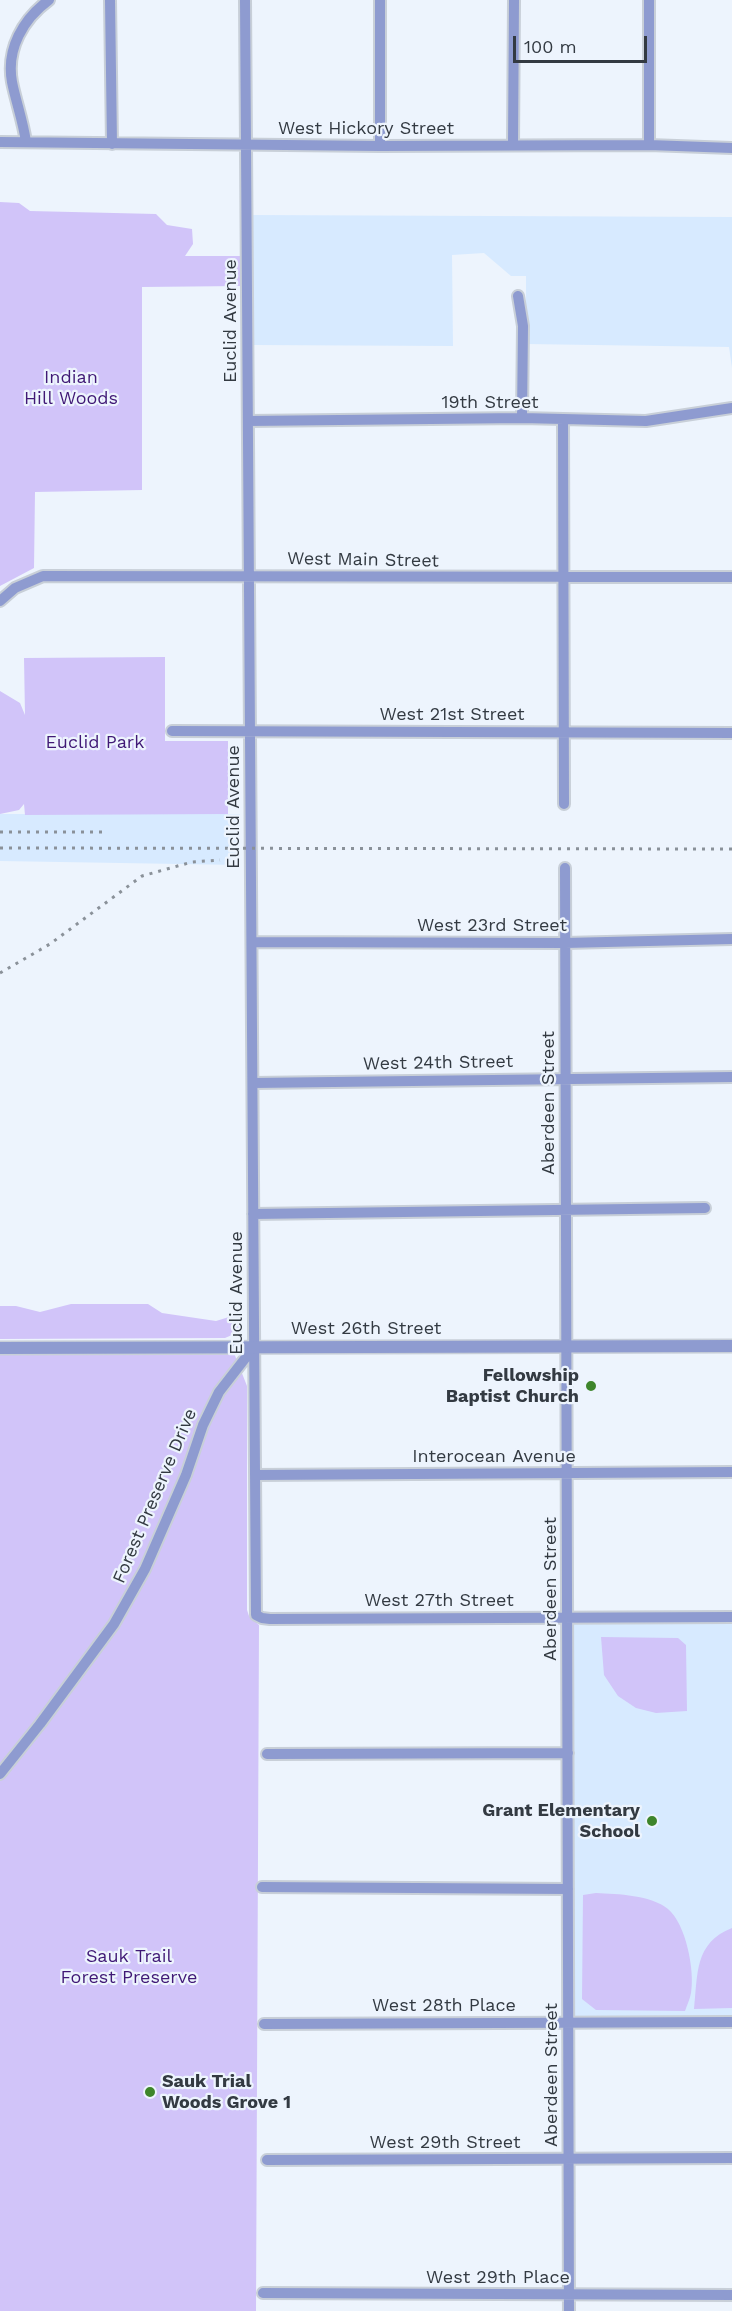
<!DOCTYPE html>
<style>
body{margin:0}
#map{position:relative;width:732px;height:2311px;overflow:hidden;background:#edf4fd;font-family:"Work Sans",sans-serif}
canvas{display:block}
.scale{position:absolute;left:513px;top:36px;width:134px;height:27px;box-sizing:border-box;border:3px solid #333a42;border-top:0;padding-left:8px;font-size:18px;line-height:21px;white-space:nowrap;color:#333a42;-webkit-text-stroke:4px #edf4fd;paint-order:stroke}
</style>
<div id="map">
<canvas width="732" height="2311"></canvas>
<div class="scale">100 m</div>
</div>
<script>
const ctx = document.querySelector('canvas').getContext('2d');
ctx.lineJoin = 'round';
function fillPath(path, color) {
  ctx.fillStyle = color;
  ctx.fill(path, 'evenodd');
}
function stroke(path, color, width, dash) {
  ctx.strokeStyle = color;
  ctx.lineWidth = width;
  ctx.lineCap = dash ? 'butt' : 'round';
  ctx.setLineDash(dash || []);
  ctx.stroke(path);
}
function label(font, color, halo, rows, align = 'center') {
  ctx.font = font + ' "Work Sans",sans-serif';
  ctx.lineWidth = 4.5;
  ctx.setLineDash([]);
  ctx.textBaseline = 'middle';
  ctx.strokeStyle = halo;
  ctx.fillStyle = color;
  for (const [text, x, y, turn = 0] of rows) {
    ctx.save();
    ctx.translate(x, y);
    ctx.rotate((+turn || 0) * Math.PI / 180);
    ctx.textAlign = isNaN(turn) ? turn : align;
    if (halo) ctx.strokeText(text, 0, 0);
    ctx.fillText(text, 0, 0);
    ctx.restore();
  }
}
fillPath(new Path2D(`
 M 252,215 L 732,217 L 732,368 L 729,347 L 526,344 L 526,276 L 511,276 L 484,253 L 452,255 L 453,346 L 254,345 Z
 M 0,814 L 240,814 L 240,865 L 0,861 Z
 M 572,1622 L 732,1622 L 732,2018 L 574,2018 Z`), '#d7eaff');
fillPath(new Path2D(`
 M 0,202 L 19,203 L 30,211 L 156,214 L 167,225 L 192,229 L 193,244 L 185,256 L 241,256 L 240,286 L 142,287 L 142,490 L 35,492 L 34,568 L 0,586 Z
 M 165,657 L 165,741 L 228,741 L 228,814 L 25,815 L 24,804 L 19,810 L 0,814 L 0,691 L 20,703 L 25,715 L 24,658 Z
 M 71,1304 L 148,1304 L 162,1313 L 216,1321 L 242,1313 L 242,1326 L 239,1332 L 225,1338 L 0,1339 L 0,1306 L 16,1306 L 40,1312 Z
 M 0,1353 L 234,1353 L 247,1386 L 247,1610 L 249,1616 L 259,1625 L 256,2311 L 0,2311 Z
 M 601,1637 L 678,1638 L 686,1645 L 687,1711 L 656,1713 L 636,1708 L 618,1696 L 604,1675 Z
 M 596,1893 C 618,1894 651,1895 668,1909 C 686,1924 695,1971 691,1993 C 690,1999 687,2005 685,2011 L 596,2010 L 582,1999 L 583,1895 Z
 M 732,1928 L 732,2008 L 694,2009 C 698,1974 694,1943 732,1928 Z`), '#d1c4f9');
const minor = new Path2D(`
 M 110,0 L 112,144
 M 245,0 L 256,1615 L 262,1618 L 270,1619 L 732,1617
 M 380,0 L 380,146
 M 649,0 L 649,145
 M 0,142 L 380,146 L 649,145 L 732,148
 M 26,142 C 23,121 16,102 12,82 C 6,49 23,19 49,0
 M 513,145 L 514,0
 M 518,296 L 523,326 L 522,418
 M 563,420 L 564,804
 M 248,421 L 522,418 L 646,421 L 732,408
 M 0,601 L 15,588 L 43,576 L 732,577
 M 172,731 L 732,733
 M 565,868 L 569,2311
 M 252,942 L 565,943 L 732,939
 M 253,1083 L 732,1077
 M 253,1214 L 705,1208
 M 255,1475 L 732,1472
 M 267,1754 L 568,1753
 M 0,1774 L 40,1724 L 114,1624 L 145,1569 L 186,1475 L 203,1425 L 219,1392 L 254,1347
 M 262,1887 L 568,1889
 M 264,2024 L 732,2022
 M 267,2160 L 732,2158
 M 263,2293 L 732,2295`);
const tertiary = new Path2D(`
 M 0,1348 L 732,1346`);
stroke(minor, '#c8cfd8', 14);
stroke(tertiary, '#c8cfd8', 15);
stroke(minor, '#8e9bd0', 10);
stroke(tertiary, '#8e9bd0', 12);
stroke(new Path2D(`
 M 0,832 L 108,832
 M 0,848 L 732,849
 M 0,973 L 50,944 L 142,876 L 192,862 L 220,860`), '#8a9199', 3, [3, 6]);
for (const [x, y, r, color] of [
 [591,1386,6,"#3e852b"],
 [652,1821,6,"#3e852b"],
 [150,2092,6,"#3e852b"]
]) {
  const dot = new Path2D();
  dot.arc(x, y, r, 0, 2 * Math.PI);
  ctx.fillStyle = color;
  ctx.fill(dot);
  stroke(dot, '#edf4fd', 2);
}
label('18px', '#333a42', '#edf4fd', [
 ["West Hickory Street",366,129],
 ["Euclid Avenue",231,321,-90],
 ["19th Street",490,403],
 ["West Main Street",363,560,1],
 ["West 21st Street",452,715],
 ["Euclid Avenue",234,807,-90],
 ["West 23rd Street",492,926],
 ["West 24th Street",438,1063,-1],
 ["Aberdeen Street",549,1103,-90],
 ["Euclid Avenue",237,1293,-90],
 ["West 26th Street",366,1329],
 ["Interocean Avenue",494,1457],
 ["Forest Preserve Drive",155,1496,-67],
 ["Aberdeen Street",551,1589,-90],
 ["West 27th Street",439,1601],
 ["West 28th Place",444,2006],
 ["Aberdeen Street",552,2075,-90],
 ["West 29th Street",445,2143],
 ["West 29th Place",498,2278]
]);
label('18px', '#401976', '#edf4fd', [
 ["Indian",71,378],
 ["Hill Woods",71,399],
 ["Euclid Park",95,743],
 ["Sauk Trail",129,1957],
 ["Forest Preserve",129,1978]
]);
label('bold 18px', '#333a42', '#edf4fd', [
 ["Fellowship",579,1376],
 ["Baptist Church",579,1397],
 ["Grant Elementary",640,1811],
 ["School",640,1832],
 ["Sauk Trial",162,2082,"left"],
 ["Woods Grove 1",162,2103,"left"]
], 'right');
</script>
